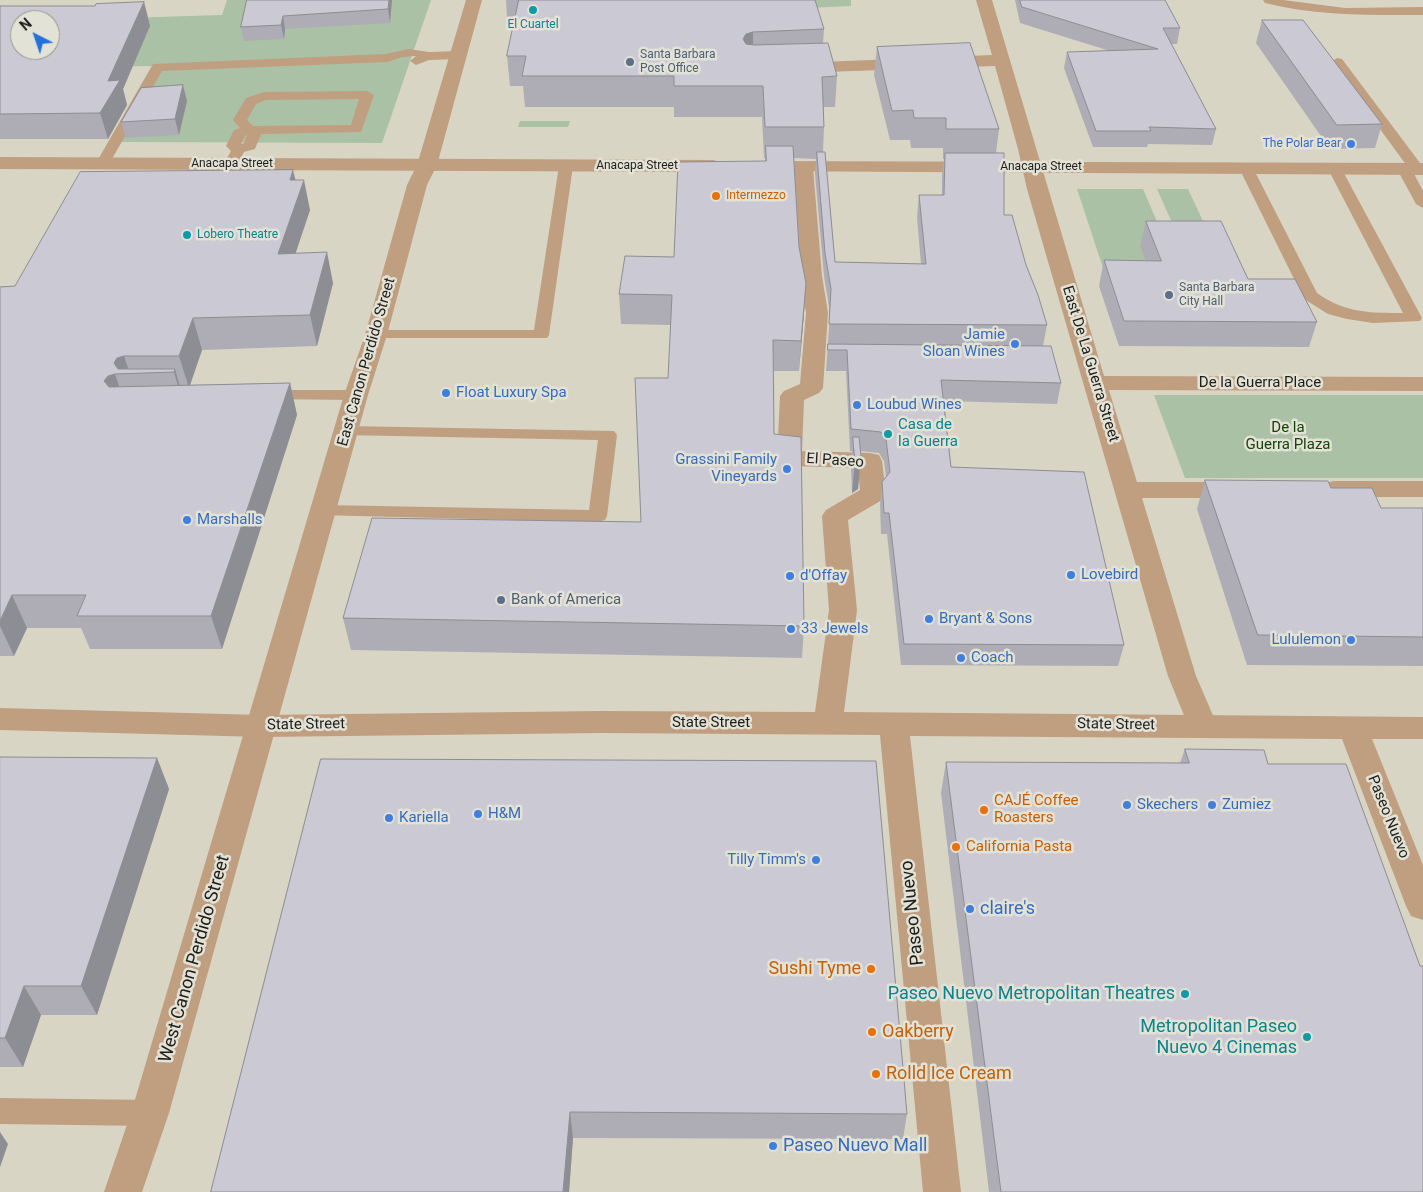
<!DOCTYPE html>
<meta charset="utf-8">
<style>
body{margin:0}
#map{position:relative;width:1423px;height:1192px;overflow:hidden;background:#e3e2d6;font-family:Roboto,sans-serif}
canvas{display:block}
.north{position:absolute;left:10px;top:10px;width:50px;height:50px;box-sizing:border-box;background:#e3e2d6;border:1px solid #95948b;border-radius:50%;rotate:319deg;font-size:14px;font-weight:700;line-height:20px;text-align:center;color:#1f1e1a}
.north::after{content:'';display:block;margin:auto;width:18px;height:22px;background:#2571dc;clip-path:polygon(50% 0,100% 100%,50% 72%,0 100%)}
</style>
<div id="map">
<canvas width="1423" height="1192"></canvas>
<div class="north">N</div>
</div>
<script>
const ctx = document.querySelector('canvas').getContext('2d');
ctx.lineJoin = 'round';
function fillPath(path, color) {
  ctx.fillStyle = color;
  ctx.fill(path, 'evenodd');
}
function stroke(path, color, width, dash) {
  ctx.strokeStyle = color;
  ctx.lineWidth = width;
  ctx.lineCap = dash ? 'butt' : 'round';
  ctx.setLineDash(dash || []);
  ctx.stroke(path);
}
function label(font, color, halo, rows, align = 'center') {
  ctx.font = font + ' Roboto,sans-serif';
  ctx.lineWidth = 5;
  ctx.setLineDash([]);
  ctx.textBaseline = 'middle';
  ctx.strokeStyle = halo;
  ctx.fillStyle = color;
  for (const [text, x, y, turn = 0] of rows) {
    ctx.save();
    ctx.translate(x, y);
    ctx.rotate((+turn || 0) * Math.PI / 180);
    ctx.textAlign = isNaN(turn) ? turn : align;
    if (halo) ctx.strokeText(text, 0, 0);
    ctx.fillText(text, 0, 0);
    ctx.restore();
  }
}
fillPath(new Path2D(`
 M 0,0 L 1423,0 L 1423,1192 L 0,1192 ZM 20,20 L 50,20 L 50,50 L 20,50 Z`), '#d9d5c4');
fillPath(new Path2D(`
 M 227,0 L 431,0 L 382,143 L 119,142 L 163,66 L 71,67 L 93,19 L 222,15 Z
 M 764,0 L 851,0 L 851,6 L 764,10 Z
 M 520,121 L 570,121 L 568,127 L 518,127 Z
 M 1077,189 L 1143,189 L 1167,245 L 1155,286 L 1109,286 Z
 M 1157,189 L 1188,189 L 1214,245 L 1182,245 Z
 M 1154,395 L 1423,395 L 1423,478 L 1185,478 Z`), '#abc1a6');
fillPath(new Path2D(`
 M 1263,0 L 1283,0 L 1345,8 L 1423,7 L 1423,15 C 1369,15 1317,16 1265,3 Z
 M 408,49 L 429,52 L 458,51 L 464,55 L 458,59 L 429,60 L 416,65 L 410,61 L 416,56 L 402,57 L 388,62 L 162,71 L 108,166 L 103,167 L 96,163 L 153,64 L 386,54 Z
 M 1337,58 L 1342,59 L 1423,167 L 1422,172 L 1413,172 L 1423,191 L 1423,208 L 1416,204 L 1397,169 L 1399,166 L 1407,166 L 1331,62 Z
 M 367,91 L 374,95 L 361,132 L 261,134 L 255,149 L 244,152 L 236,167 L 231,168 L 224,164 L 231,151 L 226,146 L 234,130 L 240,128 L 233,120 L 246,98 L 264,92 ZM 359,99 L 351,125 L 253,126 L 247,120 L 256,104 L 266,100 ZM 247,135 L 244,143 L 241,144 L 245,136 Z
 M 566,162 L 573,166 L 549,335 L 547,338 L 370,338 L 368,335 L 370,332 L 376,330 L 534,330 L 559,166 Z
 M 1246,164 L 1253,168 L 1317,293 C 1344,313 1371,313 1403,313 L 1328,169 L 1335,165 L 1340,166 L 1422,318 L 1420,321 L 1373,323 L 1347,319 L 1328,314 L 1304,299 L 1239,168 Z
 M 266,390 L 356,390 L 362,391 L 365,395 L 362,399 L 356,400 L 260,399 L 257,395 L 260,391 Z
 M 348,426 L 614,431 L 617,435 L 607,516 L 605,520 L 598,522 L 318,515 L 316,511 L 318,507 L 325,505 L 589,510 L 598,440 L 342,435 L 339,431 L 342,427 Z
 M 0,1098 L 150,1100 L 160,1104 L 164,1113 L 160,1122 L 150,1126 L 0,1124 Z`), '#c09e80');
fillPath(new Path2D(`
 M 803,162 L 810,164 L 813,168 L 822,276 L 828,313 L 823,388 L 819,393 L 804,400 L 802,451 L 870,453 L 879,455 L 882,461 L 886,494 L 882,500 L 848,520 L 857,610 L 844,712 L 1423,717 L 1423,739 L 1372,739 L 1423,865 L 1423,920 L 1411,916 L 1406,906 L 1342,739 L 910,736 L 961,1192 L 923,1192 L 880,735 L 601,733 L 262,737 L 0,730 L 0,708 L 262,715 L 601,711 L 815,712 L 829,610 L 822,516 L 826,510 L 860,490 L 858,468 L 789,466 L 780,464 L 777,458 L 780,396 L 784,391 L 800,384 L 806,313 L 800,276 L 793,168 L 796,164 Z`), '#c09e80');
fillPath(new Path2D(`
 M 466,0 L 482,0 L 437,165 L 427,185 L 387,335 L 368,395 L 169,1113 L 142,1192 L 104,1192 L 131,1113 L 344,395 L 365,335 L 407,185 L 417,165 Z
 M 976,0 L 992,0 L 1104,376 L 1423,377 L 1423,391 L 1109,390 L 1137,482 L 1238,482 L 1247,484 L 1251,490 L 1247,496 L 1238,498 L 1142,498 L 1196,676 L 1218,727 L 1214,735 L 1203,738 L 1192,735 L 1168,676 L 1027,189 L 1018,149 L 995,66 L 797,73 L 791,72 L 788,68 L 791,64 L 797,63 L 992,55 Z
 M 1334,481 L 1423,481 L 1423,497 L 1334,497 L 1325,495 L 1321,489 L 1325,483 Z`), '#c09e80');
fillPath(new Path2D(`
 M 0,157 L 713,160 L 720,162 L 723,166 L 720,170 L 713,172 L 0,169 Z
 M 756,161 L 1423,163 L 1423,175 L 749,171 L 746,167 L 749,163 Z`), '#c09e80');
fillPath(new Path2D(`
 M 247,0 L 392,0 L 390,23 L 285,29 L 284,39 L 244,41 L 241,27 Z
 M 506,0 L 815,0 L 824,29 L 823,43 L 837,76 L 835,107 L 824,107 L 824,127 L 823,152 L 835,262 L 921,264 L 917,218 L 919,195 L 942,195 L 942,175 L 944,159 L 943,159 L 943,148 L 911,148 L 910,140 L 890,140 L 874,75 L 877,47 L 999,129 L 996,153 L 1004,215 L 1026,265 L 1047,325 L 1043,346 L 1061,383 L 1057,404 L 944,401 L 951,467 L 1124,645 L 1118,666 L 901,665 L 887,534 L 881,534 L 880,504 L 882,482 L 886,477 L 884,461 L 879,453 L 860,451 L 861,456 L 858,489 L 852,493 L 851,470 L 852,451 L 850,451 L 846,371 L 826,371 L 830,313 L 824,276 L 815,174 L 816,159 L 794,158 L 804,313 L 799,371 L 773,371 L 774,434 L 804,626 L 802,658 L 351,650 L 343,618 L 641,522 L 668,378 L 671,325 L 621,324 L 619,294 L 674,257 L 765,161 L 765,158 L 764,158 L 762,117 L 674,117 L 674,107 L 525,107 L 523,86 L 510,86 L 507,56 L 516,17 L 507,17 Z
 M 1015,0 L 1165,0 L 1180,28 L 1177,44 L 1171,44 L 1216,129 L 1212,145 L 1148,144 L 1147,147 L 1093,147 L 1064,68 L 1067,52 L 1110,51 L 1020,23 Z
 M 144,2 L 150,26 L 123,89 L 127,105 L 108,139 L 0,139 L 0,6 L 95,6 Z
 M 1262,20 L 1382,124 L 1375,148 L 1330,149 L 1256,43 Z
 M 187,101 L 179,135 L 126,138 L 121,122 Z
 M 296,180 L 310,210 L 295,253 L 333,283 L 317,346 L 202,350 L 190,385 L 290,383 L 297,415 L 222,649 L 90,649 L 81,628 L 27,628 L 14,656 L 0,656 L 0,287 L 15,286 Z
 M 1146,221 L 1248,279 L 1317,322 L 1309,347 L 1119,346 L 1099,286 L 1104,260 L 1146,261 L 1140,246 Z
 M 1205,480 L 1331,488 L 1381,508 L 1423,508 L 1423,666 L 1247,665 L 1197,509 Z
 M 1185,749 L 1268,764 L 1420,966 L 1423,1192 L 989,1192 L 941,793 L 946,762 L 1180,763 Z
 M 0,757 L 157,758 L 169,789 L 97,1015 L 41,1015 L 23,1067 L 0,1067 Z
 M 321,759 L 907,1114 L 903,1139 L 573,1138 L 569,1192 L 211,1192 Z`), '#aeadb6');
fillPath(new Path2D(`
 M 389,0 L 392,0 L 390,23 L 388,9 Z
 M 144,2 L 150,26 L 123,89 L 127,105 L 108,139 L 100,113 L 108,81 Z
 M 283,16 L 285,29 L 284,39 L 281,25 Z
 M 753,32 L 753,62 L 743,39 L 746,34 Z
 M 183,85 L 187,101 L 179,135 L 175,119 Z
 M 293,170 L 299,194 L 304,180 L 310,210 L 285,285 L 278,254 L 290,180 Z
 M 327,252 L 333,283 L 317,346 L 310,315 Z
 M 806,283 L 804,313 L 799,371 L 801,341 Z
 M 193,318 L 202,350 L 189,388 L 179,356 Z
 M 124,356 L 130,374 L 117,374 L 114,363 L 117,358 Z
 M 175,369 L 184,401 L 183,404 L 174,372 Z
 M 115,374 L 126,406 L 104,381 L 108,376 Z
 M 290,383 L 297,415 L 222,649 L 211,616 Z
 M 861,456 L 858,489 L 852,493 L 855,460 Z
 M 12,595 L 27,628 L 14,656 L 0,626 L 0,621 Z
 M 157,758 L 169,789 L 97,1015 L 81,986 Z
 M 24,986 L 41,1015 L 23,1067 L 5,1038 Z
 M 570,1112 L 573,1138 L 569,1192 L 563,1192 Z
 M 0,1132 L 8,1144 L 0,1167 Z`), '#8d8d94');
const building = new Path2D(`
 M 247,0 L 389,0 L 388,9 L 283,16 L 281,25 L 241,27 Z
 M 519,0 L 815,0 L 824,29 L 753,32 L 746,34 L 743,39 L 746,44 L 754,45 L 828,43 L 837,76 L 822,77 L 824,127 L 765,127 L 763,86 L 674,86 L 674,76 L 522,76 L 526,56 L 507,56 Z
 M 1020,0 L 1165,0 L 1180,28 L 1163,28 L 1216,129 L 1149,127 L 1151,131 L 1096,131 L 1067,52 L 1158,49 L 1022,7 Z
 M 144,2 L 108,81 L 120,80 L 100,113 L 0,114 L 0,6 L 95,6 L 96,4 ZM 20,20 L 50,20 L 50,50 L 20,50 Z
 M 1262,20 L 1303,20 L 1382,124 L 1337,125 Z
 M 970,43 L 999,129 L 946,129 L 946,118 L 914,118 L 913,110 L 892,111 L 877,47 Z
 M 183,85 L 175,119 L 121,122 L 141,88 Z
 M 766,146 L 793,146 L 799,247 L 806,283 L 801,341 L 773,340 L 774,434 L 801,437 L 804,626 L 343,618 L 372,518 L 641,522 L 635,378 L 668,378 L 672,295 L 619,294 L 625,256 L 674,257 L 678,162 L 766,161 Z
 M 817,152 L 825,152 L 835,262 L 926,264 L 919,195 L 944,195 L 945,153 L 1004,153 L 1004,215 L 1012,215 L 1026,265 L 1038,295 L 1047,325 L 829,324 L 831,289 L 825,253 Z
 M 293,170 L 290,180 L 304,180 L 278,254 L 327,252 L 310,315 L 193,318 L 179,356 L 124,356 L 117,358 L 114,363 L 118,369 L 175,369 L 174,372 L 115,374 L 108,376 L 104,381 L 109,387 L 290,383 L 211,616 L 77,616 L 86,595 L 12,595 L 0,621 L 0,287 L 15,286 L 80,172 Z
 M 1146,221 L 1221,221 L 1248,279 L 1295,279 L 1317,322 L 1124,321 L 1104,260 L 1161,261 Z
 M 828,344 L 1051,346 L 1061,383 L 941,380 L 951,467 L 1084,472 L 1124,645 L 904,644 L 889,513 L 884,513 L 882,482 L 890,472 L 886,439 L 881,432 L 851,429 L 847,350 L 828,350 Z
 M 853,437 L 859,437 L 861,456 L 855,460 Z
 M 1205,480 L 1328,481 L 1331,488 L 1372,488 L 1381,508 L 1423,508 L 1423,637 L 1258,635 Z
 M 1185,749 L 1264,750 L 1268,764 L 1346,764 L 1420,966 L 1423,966 L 1423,1192 L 1001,1192 L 946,762 L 1189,763 Z
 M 0,757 L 157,758 L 81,986 L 24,986 L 5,1038 L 0,1038 Z
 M 321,759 L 876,761 L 907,1114 L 570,1112 L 563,1192 L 211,1192 Z`);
fillPath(building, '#cac9d4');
stroke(building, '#8d8d94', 1);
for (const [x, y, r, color] of [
 [533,10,5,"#0f9aa8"],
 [630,62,5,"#5c6f8a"],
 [1351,144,5,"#3f7fe0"],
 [716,196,5,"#e8710a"],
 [187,235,5,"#0f9aa8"],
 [1169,295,5,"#5c6f8a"],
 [1015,344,5,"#3f7fe0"],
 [446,393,5,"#3f7fe0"],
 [857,405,5,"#3f7fe0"],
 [888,434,5,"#0f9aa8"],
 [787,469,5,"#3f7fe0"],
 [187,520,5,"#3f7fe0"],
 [1071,575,5,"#3f7fe0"],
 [790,576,5,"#3f7fe0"],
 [501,600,5,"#5c6f8a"],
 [929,619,5,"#3f7fe0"],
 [791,629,5,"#3f7fe0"],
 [1351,640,5,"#3f7fe0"],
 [961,658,5,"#3f7fe0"],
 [1127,805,5,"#3f7fe0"],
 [1212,805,5,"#3f7fe0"],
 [984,810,5,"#e8710a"],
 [478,814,5,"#3f7fe0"],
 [389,818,5,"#3f7fe0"],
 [956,847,5,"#e8710a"],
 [816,860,5,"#3f7fe0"],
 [970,909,5,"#3f7fe0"],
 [871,969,5,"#e8710a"],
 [1185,994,5,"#0f9aa8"],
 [872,1032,5,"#e8710a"],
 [1307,1037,5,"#0f9aa8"],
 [876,1074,5,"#e8710a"],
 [773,1146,5,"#3f7fe0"]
]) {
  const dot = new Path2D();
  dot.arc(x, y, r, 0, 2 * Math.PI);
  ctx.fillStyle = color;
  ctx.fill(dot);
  stroke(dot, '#e3e2d6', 2);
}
label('12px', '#0d838f', '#e3e2d6', [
 ["El Cuartel",533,25],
 ["Lobero Theatre",197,235,"left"]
]);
label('12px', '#4e5e75', '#e3e2d6', [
 ["Santa Barbara",640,55],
 ["Post Office",640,69],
 ["Santa Barbara",1179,288],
 ["City Hall",1179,302]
], 'left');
label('12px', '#366cbe', '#e3e2d6', [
 ["The Polar Bear",1341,144]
], 'right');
label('12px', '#1f1e1a', '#e3e2d6', [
 ["Anacapa Street",232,164],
 ["Anacapa Street",637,166],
 ["Anacapa Street",1041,167]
]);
label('12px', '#c56008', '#e3e2d6', [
 ["Intermezzo",726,196]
], 'left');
label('15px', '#366cbe', '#e3e2d6', [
 ["Jamie",1005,335,"right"],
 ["Sloan Wines",1005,352,"right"],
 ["Float Luxury Spa",456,393],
 ["Loubud Wines",867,405],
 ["Grassini Family",777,460,"right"],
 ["Vineyards",777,477,"right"],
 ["Marshalls",197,520],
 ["Lovebird",1081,575],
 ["d'Offay",800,576],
 ["Bryant & Sons",939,619],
 ["33 Jewels",801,629],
 ["Lululemon",1341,640,"right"],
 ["Coach",971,658],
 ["Skechers",1137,805],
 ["Zumiez",1222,805],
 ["H&M",488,814],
 ["Kariella",399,818],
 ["Tilly Timm's",806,860,"right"]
], 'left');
label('15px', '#1f1e1a', '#e3e2d6', [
 ["East Canon Perdido Street",367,362,-74],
 ["East De La Guerra Street",1090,364,73],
 ["De la Guerra Place",1260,383],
 ["El Paseo",835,461,4],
 ["State Street",711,723],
 ["State Street",306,725,-1],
 ["State Street",1116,725,1],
 ["Paseo Nuevo",1388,817,68]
]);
label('15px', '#0d838f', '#e3e2d6', [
 ["Casa de",898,425],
 ["la Guerra",898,442]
], 'left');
label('15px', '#174409', '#e3e2d6', [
 ["De la",1288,428],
 ["Guerra Plaza",1288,445]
]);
label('15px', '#4e5e75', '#e3e2d6', [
 ["Bank of America",511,600]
], 'left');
label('15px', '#c56008', '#e3e2d6', [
 ["CAJÉ Coffee",994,801],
 ["Roasters",994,818],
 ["California Pasta",966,847]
], 'left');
label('18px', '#366cbe', '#e3e2d6', [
 ["claire's",980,909],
 ["Paseo Nuevo Mall",783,1146]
], 'left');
label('18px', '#1f1e1a', '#e3e2d6', [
 ["Paseo Nuevo",913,913,-96],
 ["West Canon Perdido Street",195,959,-74]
]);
label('18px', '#c56008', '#e3e2d6', [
 ["Sushi Tyme",861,969,"right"],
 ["Oakberry",882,1032],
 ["Rolld Ice Cream",886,1074]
], 'left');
label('18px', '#0d838f', '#e3e2d6', [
 ["Paseo Nuevo Metropolitan Theatres",1175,994],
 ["Metropolitan Paseo",1297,1027],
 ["Nuevo 4 Cinemas",1297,1048]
], 'right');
</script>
